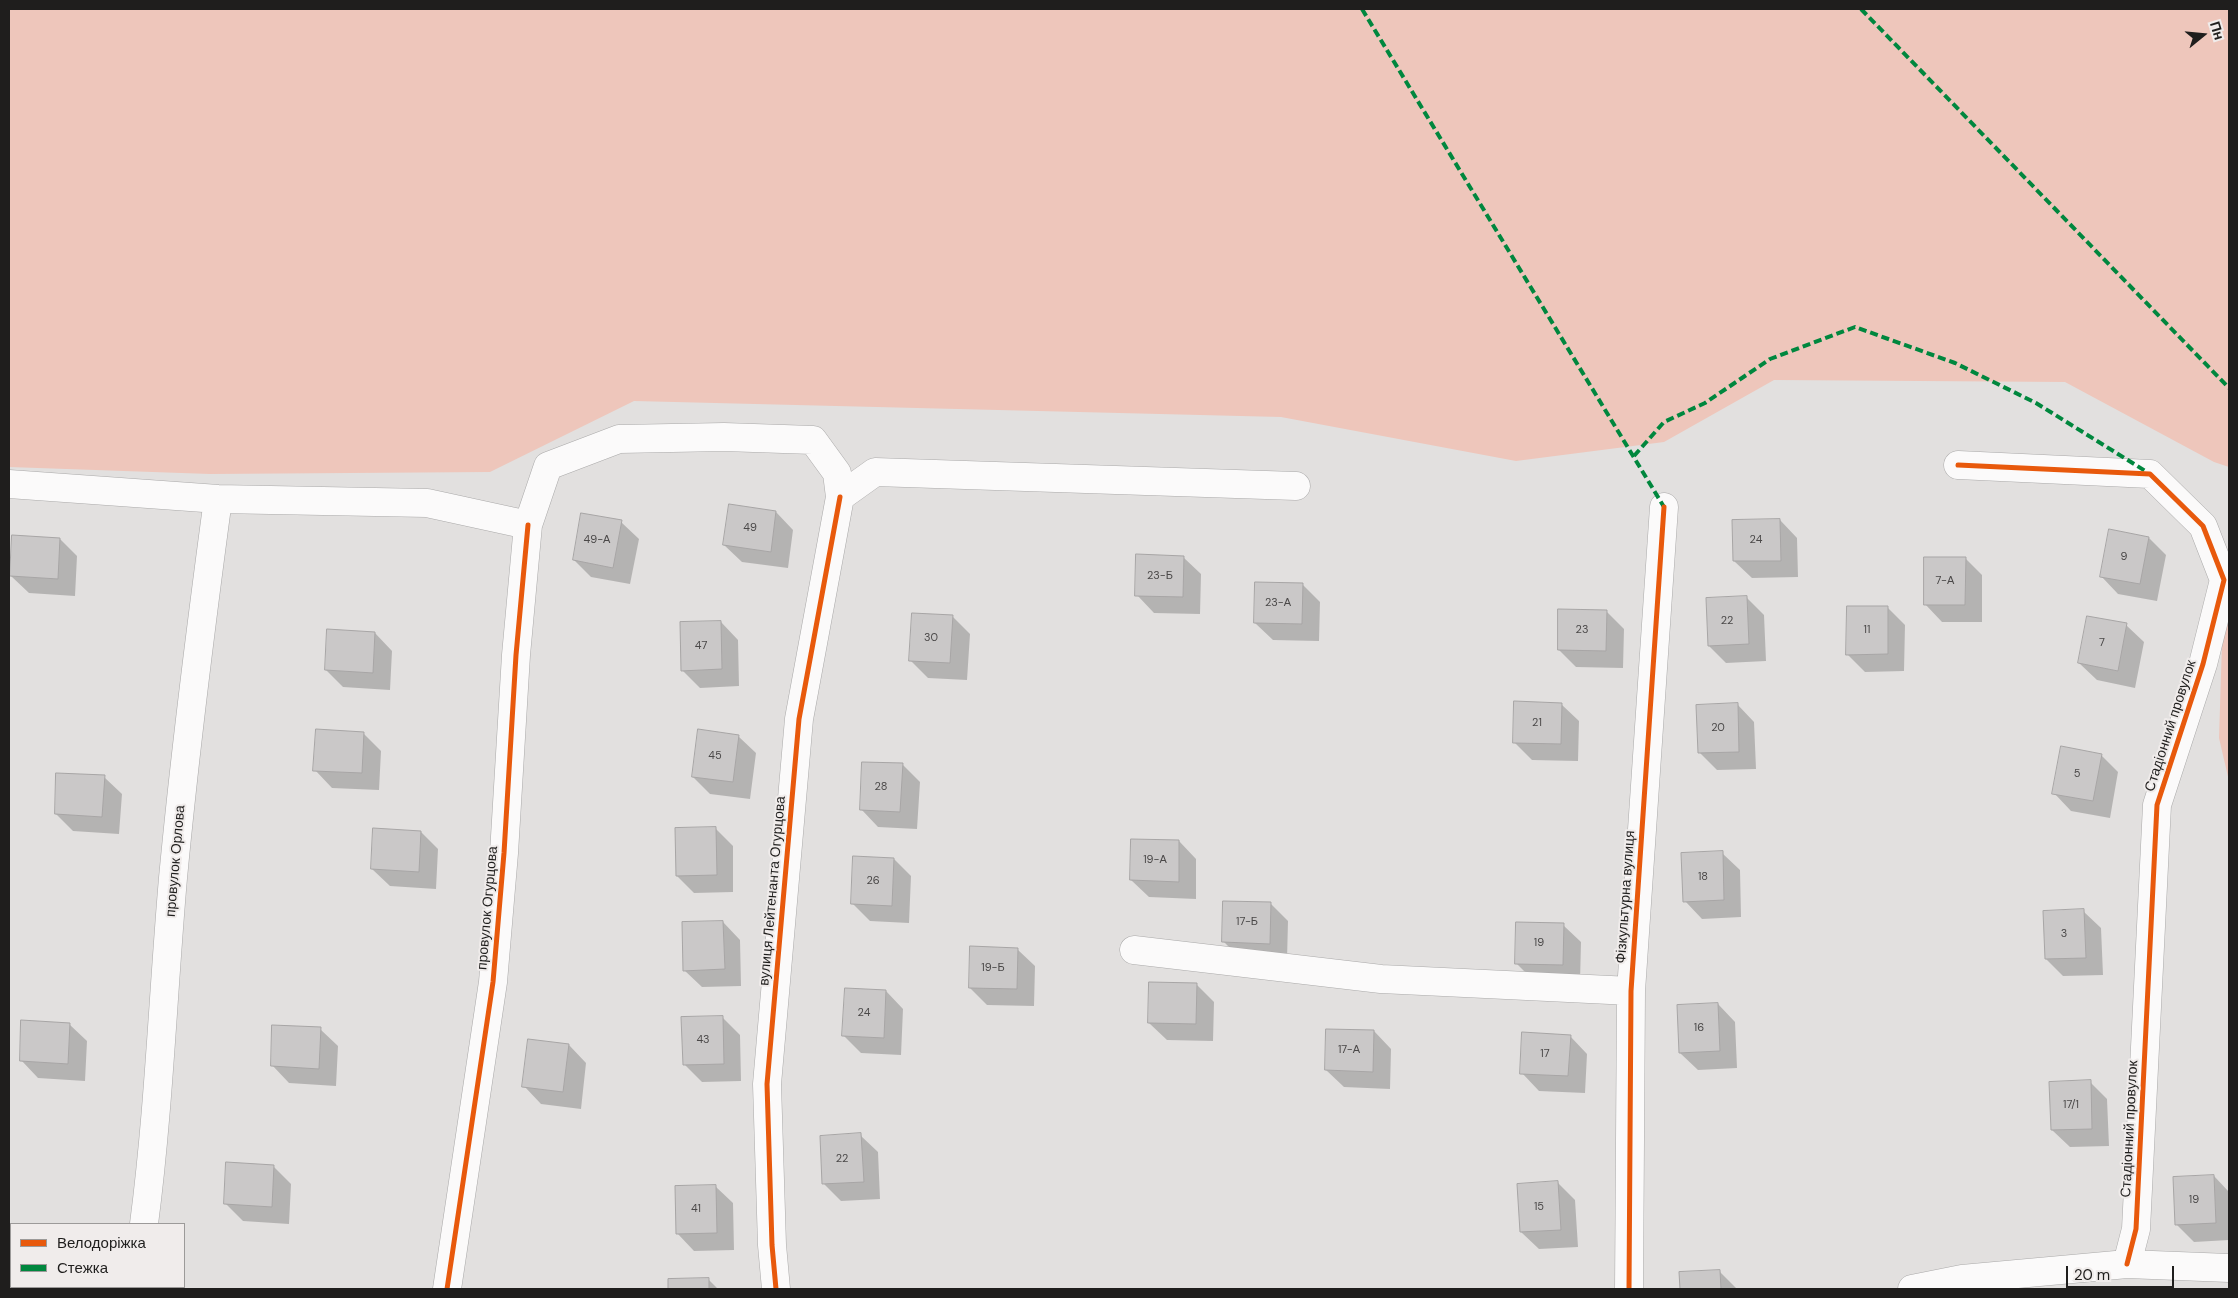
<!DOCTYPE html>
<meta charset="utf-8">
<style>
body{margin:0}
#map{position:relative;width:2238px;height:1298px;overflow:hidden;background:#e2e0df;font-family:"DM Sans",sans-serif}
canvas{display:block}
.frame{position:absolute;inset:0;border:10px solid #1f1e1d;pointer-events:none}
.legend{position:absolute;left:10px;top:1223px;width:175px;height:65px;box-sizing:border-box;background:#f0eceb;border:1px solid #9c9a99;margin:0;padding:6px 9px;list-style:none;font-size:15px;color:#1f1e1d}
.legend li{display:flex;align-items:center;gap:10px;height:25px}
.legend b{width:25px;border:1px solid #9c9a99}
.north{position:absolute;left:2178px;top:10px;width:50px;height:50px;-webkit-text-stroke:4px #f0eceb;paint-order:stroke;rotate:73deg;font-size:14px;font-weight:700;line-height:20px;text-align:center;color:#1f1e1d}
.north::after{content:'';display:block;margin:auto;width:18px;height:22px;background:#1f1e1d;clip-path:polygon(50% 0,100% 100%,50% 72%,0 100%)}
.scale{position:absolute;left:2066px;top:1266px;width:108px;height:22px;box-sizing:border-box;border:2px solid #1f1e1d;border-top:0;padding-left:6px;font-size:15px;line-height:18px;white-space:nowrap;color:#1f1e1d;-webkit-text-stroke:4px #f0eceb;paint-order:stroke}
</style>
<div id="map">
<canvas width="2238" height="1298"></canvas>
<div class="frame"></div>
<ul class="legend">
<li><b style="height:6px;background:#e8590c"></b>Велодоріжка</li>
<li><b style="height:6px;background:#00873e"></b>Стежка</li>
</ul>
<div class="north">Пн</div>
<div class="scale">20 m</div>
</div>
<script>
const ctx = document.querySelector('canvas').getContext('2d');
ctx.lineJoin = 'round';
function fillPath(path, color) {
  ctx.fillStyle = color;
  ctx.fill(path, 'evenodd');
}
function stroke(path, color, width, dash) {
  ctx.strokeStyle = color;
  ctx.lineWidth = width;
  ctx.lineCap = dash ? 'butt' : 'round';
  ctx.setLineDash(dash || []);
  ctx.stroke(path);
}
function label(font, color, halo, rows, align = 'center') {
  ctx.font = font + ' "DM Sans",sans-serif';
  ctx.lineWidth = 4;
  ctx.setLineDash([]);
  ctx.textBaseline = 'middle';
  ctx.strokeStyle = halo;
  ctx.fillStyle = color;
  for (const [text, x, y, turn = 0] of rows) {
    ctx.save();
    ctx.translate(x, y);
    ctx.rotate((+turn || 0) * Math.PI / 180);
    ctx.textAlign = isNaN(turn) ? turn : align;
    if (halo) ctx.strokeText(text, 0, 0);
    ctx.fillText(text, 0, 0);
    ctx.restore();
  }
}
fillPath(new Path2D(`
 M 9,9 L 2229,9 L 2229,467 L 2214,462 L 2065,382 L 1774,380 L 1664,442 L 1516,461 L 1281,417 L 634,401 L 490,472 L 210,474 L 9,467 Z
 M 2229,576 L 2229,781 L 2219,738 L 2224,580 Z`), '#eec6bb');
fillPath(new Path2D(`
 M 776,512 L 793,530 L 788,568 L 742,562 L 724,545 Z
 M 1780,520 L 1797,538 L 1798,577 L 1752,578 L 1734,561 Z
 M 621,522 L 639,539 L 630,584 L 591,577 L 574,560 Z
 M 2149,538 L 2166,555 L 2157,601 L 2118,594 L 2101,576 Z
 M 60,539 L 77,556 L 75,596 L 29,593 L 11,576 Z
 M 1183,557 L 1201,574 L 1200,614 L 1154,613 L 1137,595 Z
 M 1965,558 L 1982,575 L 1982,622 L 1942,622 L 1925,604 Z
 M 1302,584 L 1320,602 L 1319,641 L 1273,640 L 1255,623 Z
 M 1746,597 L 1764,615 L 1766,661 L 1726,663 L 1709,646 Z
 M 1887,607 L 1905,625 L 1904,671 L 1865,672 L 1847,654 Z
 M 1606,611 L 1624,629 L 1623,668 L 1576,667 L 1559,650 Z
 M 952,616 L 970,634 L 967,680 L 928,678 L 911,661 Z
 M 721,622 L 738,640 L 739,686 L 700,688 L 682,670 Z
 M 2126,625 L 2144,642 L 2135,688 L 2097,680 L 2079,663 Z
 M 375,633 L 392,651 L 390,690 L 343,687 L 326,670 Z
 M 1561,704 L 1579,721 L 1578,761 L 1532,760 L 1514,742 Z
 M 1737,704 L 1754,722 L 1756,769 L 1717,770 L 1700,753 Z
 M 363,733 L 381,751 L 379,790 L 332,788 L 315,770 Z
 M 738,736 L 756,753 L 750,799 L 710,794 L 693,777 Z
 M 2101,755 L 2118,772 L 2110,818 L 2071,811 L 2054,793 Z
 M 903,765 L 920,782 L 917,829 L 878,827 L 861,809 Z
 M 104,777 L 122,794 L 119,834 L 73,831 L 56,814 Z
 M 715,828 L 733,846 L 733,892 L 694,893 L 677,876 Z
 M 421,832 L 438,849 L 436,889 L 390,886 L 372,869 Z
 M 1179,841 L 1196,859 L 1196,899 L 1149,897 L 1131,880 Z
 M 1722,853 L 1740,870 L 1741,917 L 1702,919 L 1685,901 Z
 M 894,859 L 911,876 L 909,923 L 870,921 L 852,903 Z
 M 1271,904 L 1288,921 L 1287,960 L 1241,959 L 1224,942 Z
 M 2083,911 L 2101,928 L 2103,975 L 2063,976 L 2046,959 Z
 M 723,922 L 740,940 L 741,986 L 702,987 L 684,970 Z
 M 1563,925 L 1581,942 L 1580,982 L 1534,981 L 1516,963 Z
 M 1017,949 L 1035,966 L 1034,1006 L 987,1005 L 970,988 Z
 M 1196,984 L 1214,1002 L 1213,1041 L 1167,1040 L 1149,1023 Z
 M 886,991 L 903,1009 L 901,1055 L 861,1053 L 844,1036 Z
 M 1718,1004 L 1735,1022 L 1737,1068 L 1698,1070 L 1680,1053 Z
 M 722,1017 L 740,1035 L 741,1081 L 702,1082 L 684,1064 Z
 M 69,1024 L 87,1041 L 85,1081 L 38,1078 L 21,1060 Z
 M 320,1029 L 338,1046 L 336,1086 L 289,1083 L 272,1065 Z
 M 1374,1031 L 1391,1049 L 1390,1089 L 1344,1087 L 1326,1070 Z
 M 1570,1036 L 1587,1054 L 1585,1093 L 1539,1091 L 1522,1073 Z
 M 529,1040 L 569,1045 L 586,1063 L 581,1109 L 541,1104 L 524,1086 Z
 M 2090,1082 L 2107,1099 L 2109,1146 L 2070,1147 L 2052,1130 Z
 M 860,1135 L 878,1152 L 880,1199 L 841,1201 L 824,1184 Z
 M 274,1167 L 291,1184 L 289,1224 L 243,1221 L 225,1203 Z
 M 2214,1176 L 2229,1192 L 2229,1240 L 2194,1242 L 2176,1224 Z
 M 1558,1183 L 1575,1200 L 1578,1247 L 1539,1249 L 1521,1232 Z
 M 715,1186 L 733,1203 L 734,1250 L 694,1251 L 677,1233 Z
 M 9,1257 L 11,1257 L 11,1287 L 65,1287 L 65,1289 L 9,1289 Z
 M 1720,1272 L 1737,1289 L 1681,1289 L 1680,1273 Z
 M 708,1279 L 718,1289 L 669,1289 L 669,1280 Z`), '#0003');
const building = new Path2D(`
 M 729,504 L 776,511 L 771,552 L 723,545 Z
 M 581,513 L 622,520 L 613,568 L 573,560 Z
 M 1780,519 L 1781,561 L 1733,561 L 1732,520 Z
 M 2109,529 L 2149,537 L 2140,584 L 2100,577 Z
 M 12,535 L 60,538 L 58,579 L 10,576 Z
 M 1136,554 L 1184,556 L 1183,597 L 1135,596 Z
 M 1924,557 L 1966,557 L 1965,605 L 1924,605 Z
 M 1255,582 L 1303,583 L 1302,624 L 1254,623 Z
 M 1747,596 L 1749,644 L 1708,646 L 1706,598 Z
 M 1847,606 L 1888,606 L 1888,654 L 1846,655 Z
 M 1558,609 L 1607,610 L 1606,651 L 1558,650 Z
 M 912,613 L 953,615 L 950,663 L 909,661 Z
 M 2087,616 L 2127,623 L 2118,671 L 2078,663 Z
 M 721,621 L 722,669 L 681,671 L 680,622 Z
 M 327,629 L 375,632 L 373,673 L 325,670 Z
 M 1514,701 L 1562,703 L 1561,744 L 1513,743 Z
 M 1738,703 L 1739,752 L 1698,753 L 1696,705 Z
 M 316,729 L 364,732 L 362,773 L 313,771 Z
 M 698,729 L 739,735 L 733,782 L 692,777 Z
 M 2061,746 L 2102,754 L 2093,801 L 2052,794 Z
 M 862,762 L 903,763 L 900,812 L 860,810 Z
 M 56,773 L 105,775 L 102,817 L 55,814 Z
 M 716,827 L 717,875 L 676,876 L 675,828 Z
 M 373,828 L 421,831 L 419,872 L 371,869 Z
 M 1131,839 L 1179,840 L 1179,882 L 1130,880 Z
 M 1723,851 L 1724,900 L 1683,902 L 1681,853 Z
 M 853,856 L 894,858 L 892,906 L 851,904 Z
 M 1223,901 L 1271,902 L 1270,944 L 1222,942 Z
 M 2084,909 L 2086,958 L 2045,959 L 2043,911 Z
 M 723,921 L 725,969 L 683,971 L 682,922 Z
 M 1516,922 L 1564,923 L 1563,965 L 1515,964 Z
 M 970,946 L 1018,948 L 1017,989 L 969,988 Z
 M 1149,982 L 1197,983 L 1196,1024 L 1148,1023 Z
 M 845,988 L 886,990 L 884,1038 L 842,1036 Z
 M 1718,1003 L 1720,1051 L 1679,1053 L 1677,1005 Z
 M 723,1016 L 724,1064 L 683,1065 L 681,1017 Z
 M 21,1020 L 70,1023 L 68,1064 L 20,1061 Z
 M 272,1025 L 321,1027 L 319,1069 L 271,1066 Z
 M 1326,1029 L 1374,1030 L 1373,1072 L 1325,1070 Z
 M 1522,1032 L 1571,1035 L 1568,1076 L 1520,1074 Z
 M 528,1039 L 569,1044 L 563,1092 L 522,1087 Z
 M 2091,1080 L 2092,1129 L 2051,1130 L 2049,1082 Z
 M 861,1133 L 864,1182 L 822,1184 L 820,1136 Z
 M 226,1162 L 274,1165 L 272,1207 L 224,1204 Z
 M 2214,1175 L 2216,1223 L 2175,1225 L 2173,1177 Z
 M 1558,1181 L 1561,1230 L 1520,1232 L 1517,1184 Z
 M 716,1185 L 717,1233 L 676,1234 L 675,1186 Z
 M 9,1255 L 11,1256 L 11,1287 L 47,1287 L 47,1289 L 9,1289 Z
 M 1720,1270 L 1721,1289 L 1680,1289 L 1679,1272 Z
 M 709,1278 L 709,1289 L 668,1289 L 668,1279 Z`);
fillPath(building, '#cac8c8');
stroke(building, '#a7a5a5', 1);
const minor = new Path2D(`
 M 1958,465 L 2150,474 L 2203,526 L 2224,580 L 2203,664 L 2157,805 L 2136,1229 L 2127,1264
 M 9,484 L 218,499 L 427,503 L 528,525
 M 840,497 L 875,472 L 1296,486
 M 1134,950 L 1381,979 L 1631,991
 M 144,1224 C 159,1109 163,993 173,878 C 185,751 201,625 218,499
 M 136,1289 L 136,1287
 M 447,1289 L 493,982 L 504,853 L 516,655 L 528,525 L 548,466 L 619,439 L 724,437 L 813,440 L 837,473 L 840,497 L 799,719 L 767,1084 L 772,1245 L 776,1289
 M 1629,1289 L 1631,991 L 1664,507
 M 1912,1289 L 1962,1279 L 2127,1264 L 2229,1268`);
stroke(minor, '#aaa9a9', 29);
stroke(minor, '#fbfafa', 28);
stroke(new Path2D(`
 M 1362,9 L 1664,507
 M 1861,9 L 2229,388
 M 1634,456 L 1664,422 L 1705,403 L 1770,359 L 1855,327 L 1955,363 L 2036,403 L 2147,472`), '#00873e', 4, [8, 4]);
stroke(new Path2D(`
 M 1958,465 L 2150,474 L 2203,526 L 2224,580 L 2203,664 L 2157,805 L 2136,1229 L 2127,1264
 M 447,1289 L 493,982 L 504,853 L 516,655 L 528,525
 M 776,1289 L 772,1245 L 767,1084 L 799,719 L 840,497
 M 1629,1289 L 1631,991 L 1664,507`), '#e8590c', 5);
label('11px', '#4a4848', null, [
 ["49",750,528],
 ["49-А",597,540],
 ["24",1756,540],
 ["9",2124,557],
 ["23-Б",1160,576],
 ["7-А",1945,581],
 ["23-А",1278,603],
 ["22",1727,621],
 ["23",1582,630],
 ["11",1867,630],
 ["30",931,638],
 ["7",2102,643],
 ["47",701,646],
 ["21",1537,723],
 ["20",1718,728],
 ["45",715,756],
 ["5",2077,774],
 ["28",881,787],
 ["19-А",1155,860],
 ["18",1703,877],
 ["26",873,881],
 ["17-Б",1247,922],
 ["3",2064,934],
 ["19",1539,943],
 ["19-Б",993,968],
 ["24",864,1013],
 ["16",1699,1028],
 ["43",703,1040],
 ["17-А",1349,1050],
 ["17",1545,1054],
 ["17/1",2071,1105],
 ["22",842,1159],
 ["19",2194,1200],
 ["15",1539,1207],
 ["41",696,1209]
]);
label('14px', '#1f1e1d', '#f0eceb', [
 ["Стадіонний провулок",2171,726,-72],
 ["провулок Орлова",176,861,-85],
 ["вулиця Лейтенанта Огурцова",773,891,-85],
 ["Фізкультурна вулиця",1626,897,-86],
 ["провулок Огурцова",488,908,-85],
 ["Стадіонний провулок",2130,1129,-87]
]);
</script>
